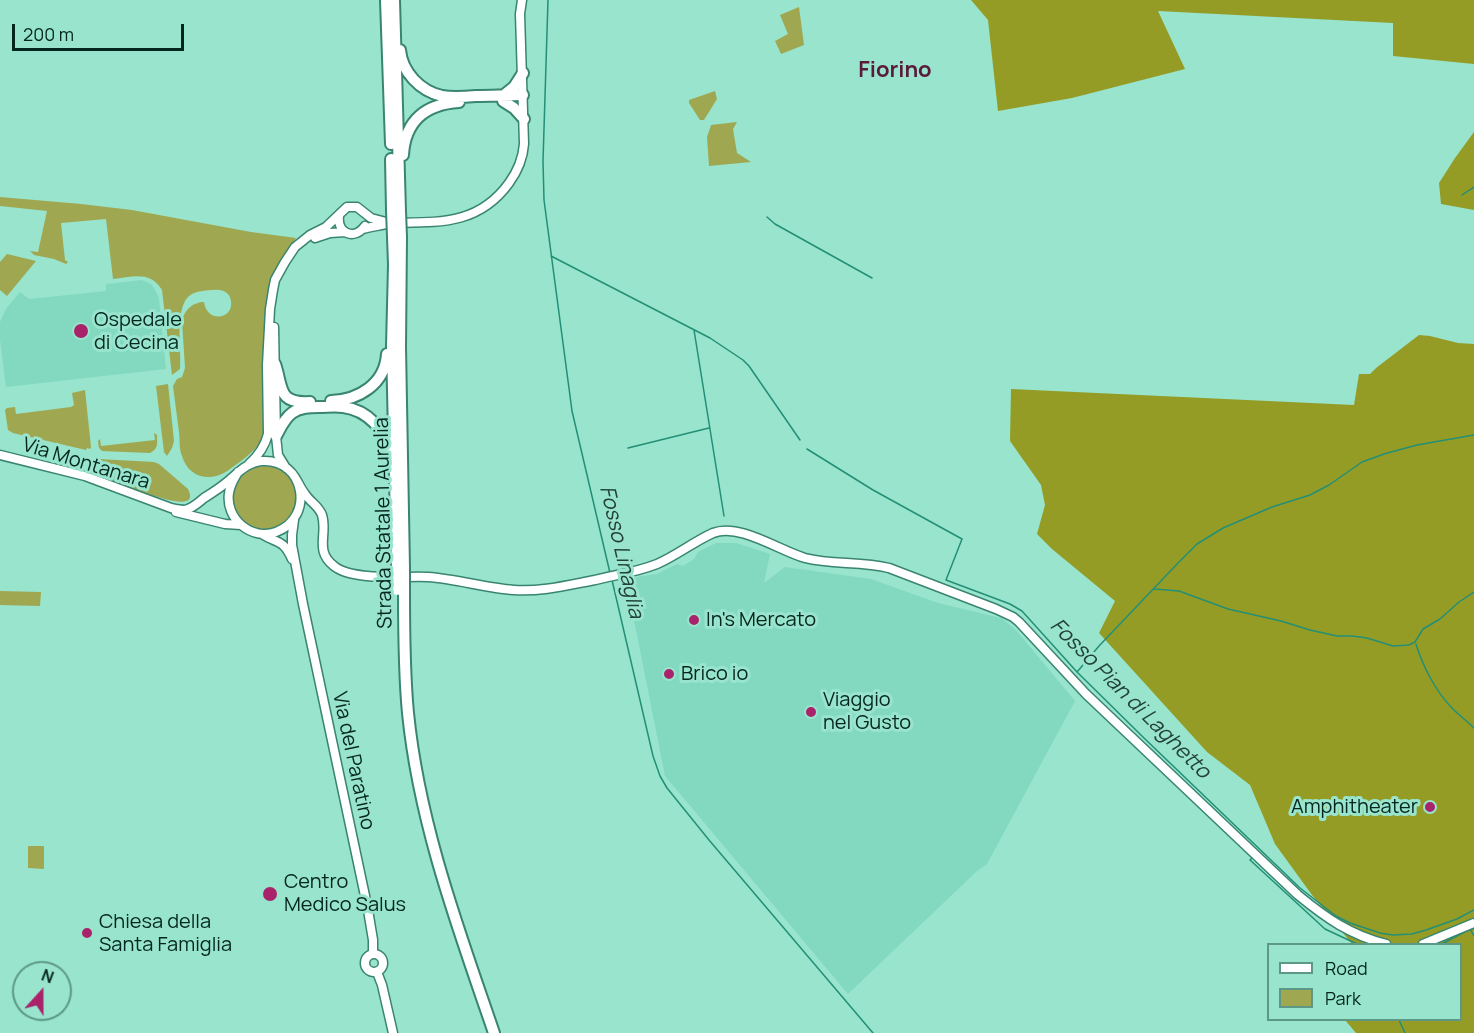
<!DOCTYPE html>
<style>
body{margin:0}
#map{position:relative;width:1474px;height:1033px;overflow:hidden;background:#98e4cd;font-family:Manrope,sans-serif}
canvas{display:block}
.legend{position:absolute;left:1267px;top:943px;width:195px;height:78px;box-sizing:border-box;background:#98e4cd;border:2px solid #5d9887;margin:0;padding:8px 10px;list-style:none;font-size:18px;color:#05261e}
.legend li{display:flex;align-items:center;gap:12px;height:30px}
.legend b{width:30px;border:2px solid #5d9887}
.north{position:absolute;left:12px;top:961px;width:60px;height:60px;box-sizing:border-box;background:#98e4cd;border:2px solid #5d9887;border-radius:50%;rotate:21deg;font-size:16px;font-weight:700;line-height:24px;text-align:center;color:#05261e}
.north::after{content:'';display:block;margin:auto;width:21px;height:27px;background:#a9236b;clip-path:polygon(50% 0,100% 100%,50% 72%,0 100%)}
.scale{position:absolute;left:12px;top:24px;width:172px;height:27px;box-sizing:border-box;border:3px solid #05261e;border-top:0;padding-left:8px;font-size:18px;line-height:21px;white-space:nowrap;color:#05261e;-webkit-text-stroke:4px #98e4cd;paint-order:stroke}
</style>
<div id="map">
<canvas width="1474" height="1033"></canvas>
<ul class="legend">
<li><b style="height:8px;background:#fff"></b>Road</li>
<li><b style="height:16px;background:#a0a751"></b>Park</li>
</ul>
<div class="north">N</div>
<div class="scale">200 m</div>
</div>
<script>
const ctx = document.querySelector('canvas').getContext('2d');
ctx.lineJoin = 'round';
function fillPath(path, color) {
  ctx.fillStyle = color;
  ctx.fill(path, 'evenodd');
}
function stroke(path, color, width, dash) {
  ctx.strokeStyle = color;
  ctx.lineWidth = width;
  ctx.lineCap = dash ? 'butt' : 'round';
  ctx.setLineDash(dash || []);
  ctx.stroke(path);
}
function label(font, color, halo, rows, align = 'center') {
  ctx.font = font + ' Manrope,sans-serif';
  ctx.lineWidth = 6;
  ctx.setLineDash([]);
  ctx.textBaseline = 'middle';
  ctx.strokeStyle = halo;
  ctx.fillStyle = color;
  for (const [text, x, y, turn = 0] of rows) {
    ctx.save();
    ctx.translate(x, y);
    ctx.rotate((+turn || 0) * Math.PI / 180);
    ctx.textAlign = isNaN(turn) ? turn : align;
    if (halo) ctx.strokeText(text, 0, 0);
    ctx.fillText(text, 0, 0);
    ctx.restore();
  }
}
fillPath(new Path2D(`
 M 142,280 L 151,284 L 155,290 L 159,298 L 166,369 L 6,387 L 0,340 L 0,322 L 6,309 L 20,292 L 29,299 L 106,291 L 106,284 Z
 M 716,543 L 736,543 L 770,554 L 764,583 L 785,567 L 871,579 L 938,603 L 1001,618 L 1016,630 L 1075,701 L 987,864 L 977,871 L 848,994 L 665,776 L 635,625 L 621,579 L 657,574 L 677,564 L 683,566 L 694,559 L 698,552 Z`), '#83d9c0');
fillPath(new Path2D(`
 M 799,7 L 804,45 L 781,54 L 775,41 L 788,34 L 780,15 Z
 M 715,91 L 717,99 L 704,120 L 700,120 L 689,103 L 689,100 Z
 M 737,122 L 733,129 L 737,153 L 751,162 L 709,166 L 707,137 L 711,125 Z
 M 0,197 L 81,204 L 132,210 L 251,232 L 296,238 L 274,274 L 268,290 L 266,320 L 265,433 C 258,450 245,458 230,469 C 212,483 189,479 182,456 C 179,449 180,440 179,432 C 177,417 175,401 173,386 L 177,379 L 182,377 L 185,368 L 182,321 C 184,310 193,302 204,302 C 207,324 234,319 231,301 C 230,292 222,289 214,290 C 207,290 198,291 192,294 C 173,304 182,351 180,369 L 172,375 L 162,290 C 150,270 132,277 113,279 L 106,219 L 61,223 L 65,260 L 68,262 L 66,264 L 54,259 L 34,255 L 30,251 L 38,252 L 47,211 L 0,206 Z
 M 7,254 L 36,261 L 7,296 L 0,290 L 0,262 Z
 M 168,384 L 174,441 L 172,448 L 167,456 L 164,452 L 156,386 Z
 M 85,390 L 91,447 L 90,449 L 87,448 L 86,450 L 13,433 L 8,430 L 5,410 L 7,408 L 15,407 L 16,414 L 71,407 L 74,405 L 72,393 Z
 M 154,433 L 157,435 C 157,442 159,449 150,453 L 102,451 L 99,448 L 98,441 L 100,439 L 101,446 L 155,440 Z
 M 98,459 L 154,462 L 159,464 L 188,489 L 190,494 L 190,498 C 189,499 188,501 186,501 C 176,506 126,486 113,481 C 111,478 105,474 102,472 Z
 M233 498a32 32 0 1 1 64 0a32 32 0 1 1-64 0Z
 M 0,591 L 41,592 L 40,606 L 0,605 Z
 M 28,846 L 44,846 L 44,869 L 28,868 Z`), '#a0a751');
fillPath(new Path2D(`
 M 971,0 L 1474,0 L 1474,64 L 1393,56 L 1393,23 L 1158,11 L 1185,69 L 1072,98 L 998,111 L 988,20 Z
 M 1474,132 L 1474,210 L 1441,204 L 1439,183 L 1455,158 Z
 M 1419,335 L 1430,336 L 1458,343 L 1474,344 L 1474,1033 L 1356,1033 L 1345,1020 L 1460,1020 L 1460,944 L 1352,944 L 1312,895 L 1275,844 L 1250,785 L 1207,752 L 1099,633 L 1115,601 L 1052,549 L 1037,534 L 1045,505 L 1041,485 L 1010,441 L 1011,389 L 1354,405 L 1359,374 L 1370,374 L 1376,368 Z`), '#959c26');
stroke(new Path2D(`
 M 548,0 L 543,161 L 544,200 L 572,411 L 610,573
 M 1462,195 L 1474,187
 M 767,217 L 775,224 L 872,278
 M 551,256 L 710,338 L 743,360 L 749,366 L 800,440
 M 694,330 L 724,516
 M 628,448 L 709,428
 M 807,449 L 873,490 L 962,539 L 946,580 L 1010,604 L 1022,611 L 1077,672 L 1144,738 L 1300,888 L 1336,916 L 1350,923 L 1380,933 L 1393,935 L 1412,934 L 1426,930 L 1457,919 L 1474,910
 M 612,580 L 653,756 L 660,776 L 667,788 L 709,840 L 873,1033
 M 1154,589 L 1179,591 L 1228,609 L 1281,621 L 1310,630 L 1337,636 L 1352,636 L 1367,638 L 1393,646 L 1409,645 L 1415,642 L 1423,629 L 1440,619 L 1459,602 L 1474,592
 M 1416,644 C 1423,667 1436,692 1453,709 C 1460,716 1467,721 1474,728
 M 1077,672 L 1099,646 L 1179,562 L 1197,544 L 1223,528 L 1272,507 L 1310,495 L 1329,485 L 1362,462 L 1384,454 L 1417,445 L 1474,435
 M 1252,858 L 1250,860 L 1325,929 L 1357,944
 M 1442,944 L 1470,929 L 1474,936
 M 1399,1020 L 1405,1033`), '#238f76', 1.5);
const secondary = new Path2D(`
 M 339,216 C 337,233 354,241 365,226
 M 363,229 C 372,226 381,226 391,223 C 437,222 478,226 509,183 C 517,172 523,158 524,144 L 520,14 L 522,0
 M 315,238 L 330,233 L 345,232
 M 274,327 L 276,436 L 278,455 L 286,468
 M 0,455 L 85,476 L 171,508 C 176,509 180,510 185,510 C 193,508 198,503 204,498 C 212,493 220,488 227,482 C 237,474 247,462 262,461 C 304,458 316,517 276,532 C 252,541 225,519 229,493 C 230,485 234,479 238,472
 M 249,464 C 258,456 265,446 268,434 L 267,365 L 270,309 L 273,290 L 275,280 L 285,262 L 295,247 L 310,235 L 326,227 L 347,207 L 357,207 L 371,218 L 390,223
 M 296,479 C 299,484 301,489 305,494 C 310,502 319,506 322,515 C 328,534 314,551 334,566 C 352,581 404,576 428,577 C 457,579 485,588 514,590 C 541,592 568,585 595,580 C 615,575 637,572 657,564 C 676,556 693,542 713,533 C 740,523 778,550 805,558 C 832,565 861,561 889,568 L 996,609 L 1013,617 L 1019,622 L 1086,694 L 1298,895 C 1326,918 1350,935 1386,944
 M 176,512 L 225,524 L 241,525
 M 294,520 L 292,535 L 292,545 L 303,604 L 368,910 L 373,940 L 373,954
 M 262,534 C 278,544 283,539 292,559
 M 1423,944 L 1474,923
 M365 963a9 9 0 1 1 18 0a9 9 0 1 1-18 0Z
 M 377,972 L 382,985 L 393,1033`);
const highway = new Path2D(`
 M 386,0 L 391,144
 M 394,0 L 400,211
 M 400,50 C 402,72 420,91 442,96 C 453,98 465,97 476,96 C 491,96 507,95 523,95
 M 504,95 L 514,87 L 523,73
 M 503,101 L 514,108 L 524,119
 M 403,155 C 405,120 426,104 459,102
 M 391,159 L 392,210
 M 393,237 L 394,265 L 392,346 L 397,568
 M 401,237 L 400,347 L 404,568
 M 275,364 C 283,387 277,404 310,402
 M 331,401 C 359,400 385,384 387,354
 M 276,436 C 281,427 284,419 292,413 C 300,407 310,407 319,407 C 327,407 335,406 343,407 C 367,410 387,430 388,454
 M 404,590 C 404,631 404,672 408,713 C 419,823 458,928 494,1033`);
stroke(secondary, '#398571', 11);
stroke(highway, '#398571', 14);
stroke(secondary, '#fff', 8);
stroke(highway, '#fff', 10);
const highwayBridge = new Path2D(`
 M 392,210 L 393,237
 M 400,211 L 401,237
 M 397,568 L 397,590
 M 404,590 L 404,568`);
stroke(highwayBridge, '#398571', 14, []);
stroke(highwayBridge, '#fff', 10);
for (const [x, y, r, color] of [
 [81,331,8,"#a9236b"],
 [694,620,6,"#a9236b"],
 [669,674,6,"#a9236b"],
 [811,712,6,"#a9236b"],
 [1430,807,6,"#a9236b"],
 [270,894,8,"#a9236b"],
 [87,933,6,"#a9236b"]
]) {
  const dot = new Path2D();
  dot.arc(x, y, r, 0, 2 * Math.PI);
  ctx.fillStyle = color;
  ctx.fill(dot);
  stroke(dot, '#98e4cd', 2);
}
label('20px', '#05261e', '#98e4cd', [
 ["Ospedale",94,320],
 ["di Cecina",94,343],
 ["In's Mercato",706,620],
 ["Brico io",681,674],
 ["Viaggio",823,700],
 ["nel Gusto",823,723],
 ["Amphitheater",1418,807,"right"],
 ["Centro",284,882],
 ["Medico Salus",284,905],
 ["Chiesa della",99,922],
 ["Santa Famiglia",99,945]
], 'left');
label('20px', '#05261e', '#98e4cd', [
 ["Via Montanara",86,464,17],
 ["Strada Statale 1 Aurelia",384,523,-91],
 ["Via del Paratino",353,761,78]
]);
label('italic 21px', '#234138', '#98e4cd', [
 ["Fosso Linaglia",621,552,77],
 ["Fosso Pian di Laghetto",1130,699,45]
]);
label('bold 22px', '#5a1a3a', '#98e4cd', [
 ["Fiorino",895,71]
]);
</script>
